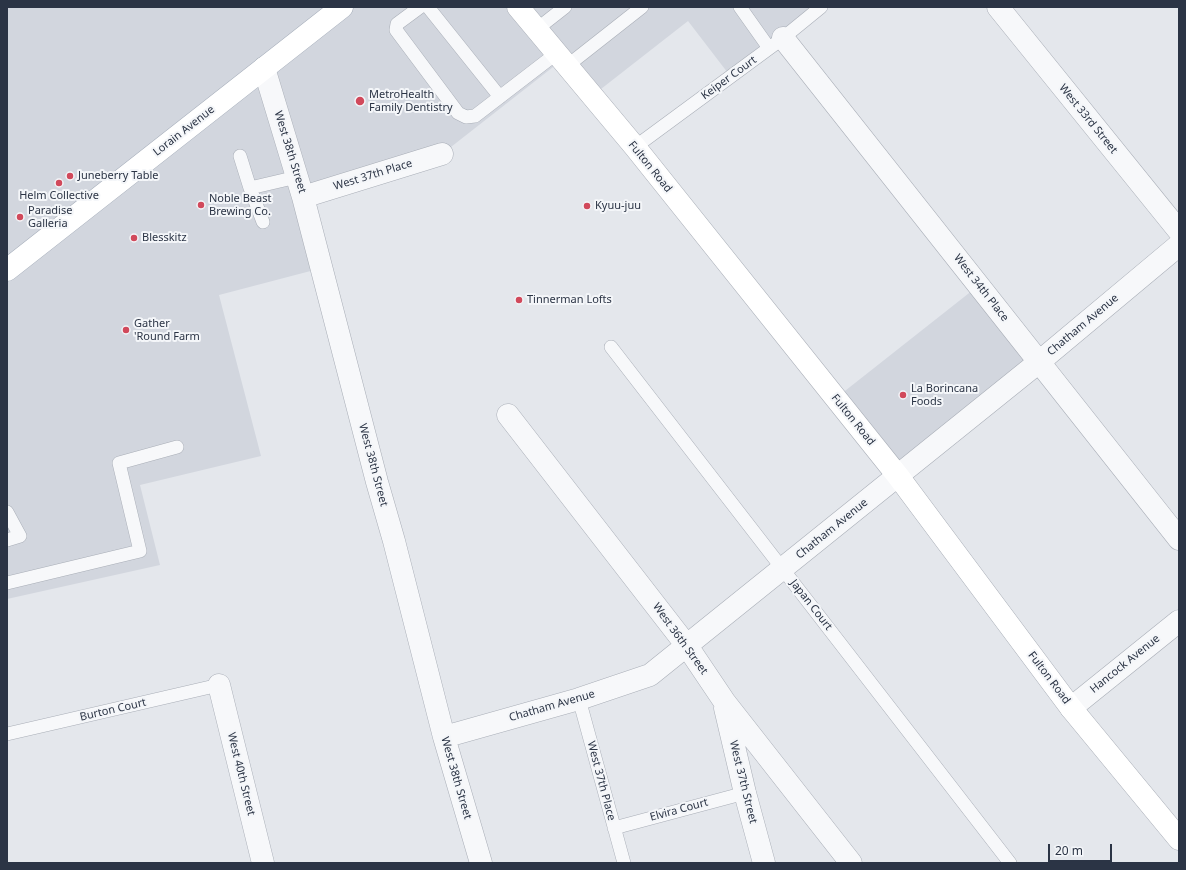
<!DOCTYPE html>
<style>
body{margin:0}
#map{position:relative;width:1186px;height:870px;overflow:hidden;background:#e4e7ec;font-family:"Noto Sans",sans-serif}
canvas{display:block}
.frame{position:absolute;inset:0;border:8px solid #2b3445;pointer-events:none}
.scale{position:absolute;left:1048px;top:844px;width:64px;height:18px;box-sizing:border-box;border:2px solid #2b3445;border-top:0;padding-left:5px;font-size:12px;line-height:14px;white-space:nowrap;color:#2b3445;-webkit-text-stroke:3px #f4f6f9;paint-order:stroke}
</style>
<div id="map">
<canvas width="1186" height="870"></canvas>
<div class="frame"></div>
<div class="scale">20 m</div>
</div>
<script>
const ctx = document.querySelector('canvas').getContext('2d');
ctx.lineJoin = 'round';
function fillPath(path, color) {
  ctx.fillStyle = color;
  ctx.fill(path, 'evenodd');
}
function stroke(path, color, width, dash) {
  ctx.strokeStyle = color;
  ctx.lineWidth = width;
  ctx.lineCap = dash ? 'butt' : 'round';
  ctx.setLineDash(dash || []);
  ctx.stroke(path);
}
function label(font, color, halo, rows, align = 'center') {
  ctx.font = font + ' "Noto Sans",sans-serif';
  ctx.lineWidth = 4;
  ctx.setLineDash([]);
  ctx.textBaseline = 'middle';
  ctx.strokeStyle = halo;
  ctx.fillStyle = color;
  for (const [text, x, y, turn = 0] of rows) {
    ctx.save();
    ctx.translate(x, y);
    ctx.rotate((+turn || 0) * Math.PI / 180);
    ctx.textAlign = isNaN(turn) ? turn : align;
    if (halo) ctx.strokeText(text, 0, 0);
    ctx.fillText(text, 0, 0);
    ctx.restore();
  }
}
fillPath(new Path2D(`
 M 7,7 L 821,7 L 731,77 L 688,21 L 592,96 L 562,60 L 442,154 L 303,197 L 322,268 L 219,295 L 261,456 L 140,485 L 160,565 L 7,599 Z
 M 978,286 L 1039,362 L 898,476 L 836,398 Z`), '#d2d6de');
const lane = new Path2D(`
 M 420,7 L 397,24 L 396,30 L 458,113 L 466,117 L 475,116 L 557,53
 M 428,7 L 500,97
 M 740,7 L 769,48
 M 537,29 L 565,7
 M 567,66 L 642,7
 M 635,147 L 783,38 L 821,7
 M 240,156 L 250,188 L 297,177
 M 250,188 L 263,222
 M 611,347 L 1010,863
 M 7,512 L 20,536 L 7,540
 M 7,583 L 140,551 L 119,463 L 177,447
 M 579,699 L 624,863
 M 7,734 L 219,685
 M 614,828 L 745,793`);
const street = new Path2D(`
 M 998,7 L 1179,231
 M 783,38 L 1179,539
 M 264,68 L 303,197 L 377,482 L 394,541 L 444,737 L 481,863
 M 303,197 L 442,154
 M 508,415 L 687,646 L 724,701 L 851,863
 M 219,685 L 263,863
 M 725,708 L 745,793 L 764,863
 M 1071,708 L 1179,621
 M 444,737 L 579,699 L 650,675 L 1039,362 L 1179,245`);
const secondary = new Path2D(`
 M 518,7 L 635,147 L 898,476 L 1071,708 L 1179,839`);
const primary = new Path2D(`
 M 7,270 L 342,7`);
stroke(lane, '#a9aeb7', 14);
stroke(street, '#a9aeb7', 23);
stroke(secondary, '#a9aeb7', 23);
stroke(primary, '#a3abb8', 23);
stroke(lane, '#f7f8fa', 13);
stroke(street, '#f7f8fa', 22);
stroke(secondary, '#fff', 22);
stroke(primary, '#fff', 22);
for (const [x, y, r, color] of [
 [360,101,5,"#d1495b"],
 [70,176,4,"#d1495b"],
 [59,183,4,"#d1495b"],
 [201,205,4,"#d1495b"],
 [587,206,4,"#d1495b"],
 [20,217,4,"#d1495b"],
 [134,238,4,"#d1495b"],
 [519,300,4,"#d1495b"],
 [126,330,4,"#d1495b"],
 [903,395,4,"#d1495b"]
]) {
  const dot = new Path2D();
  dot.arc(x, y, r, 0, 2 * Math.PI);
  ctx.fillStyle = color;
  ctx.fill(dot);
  stroke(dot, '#f4f6f9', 1.5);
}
label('11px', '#2b3445', '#f4f6f9', [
 ["Keiper Court",729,78,-36],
 ["West 33rd Street",1088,119,51],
 ["Lorain Avenue",184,131,-38],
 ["West 38th Street",290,152,73],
 ["Fulton Road",650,167,51],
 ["West 37th Place",373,175,-17],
 ["West 34th Place",981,288,52],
 ["Chatham Avenue",1083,325,-40],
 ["Fulton Road",853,420,51],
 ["West 38th Street",373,465,75],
 ["Chatham Avenue",832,529,-39],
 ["Japan Court",811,605,52],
 ["West 36th Street",680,639,54],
 ["Hancock Avenue",1125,664,-39],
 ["Fulton Road",1049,678,53],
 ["Chatham Avenue",552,706,-16],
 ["Burton Court",113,710,-13],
 ["West 40th Street",241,774,76],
 ["West 38th Street",456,778,74],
 ["West 37th Place",601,781,75],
 ["West 37th Street",743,782,76],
 ["Elvira Court",679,810,-15]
]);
label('11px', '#2b3445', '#f4f6f9', [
 ["MetroHealth",369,95],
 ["Family Dentistry",369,108],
 ["Juneberry Table",78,176],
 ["Helm Collective",59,196,"center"],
 ["Noble Beast",209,199],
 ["Brewing Co.",209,212],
 ["Kyuu-juu",595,206],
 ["Paradise",28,211],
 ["Galleria",28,224],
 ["Blesskitz",142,238],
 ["Tinnerman Lofts",527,300],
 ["Gather",134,324],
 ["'Round Farm",134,337],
 ["La Borincana",911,389],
 ["Foods",911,402]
], 'left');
</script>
